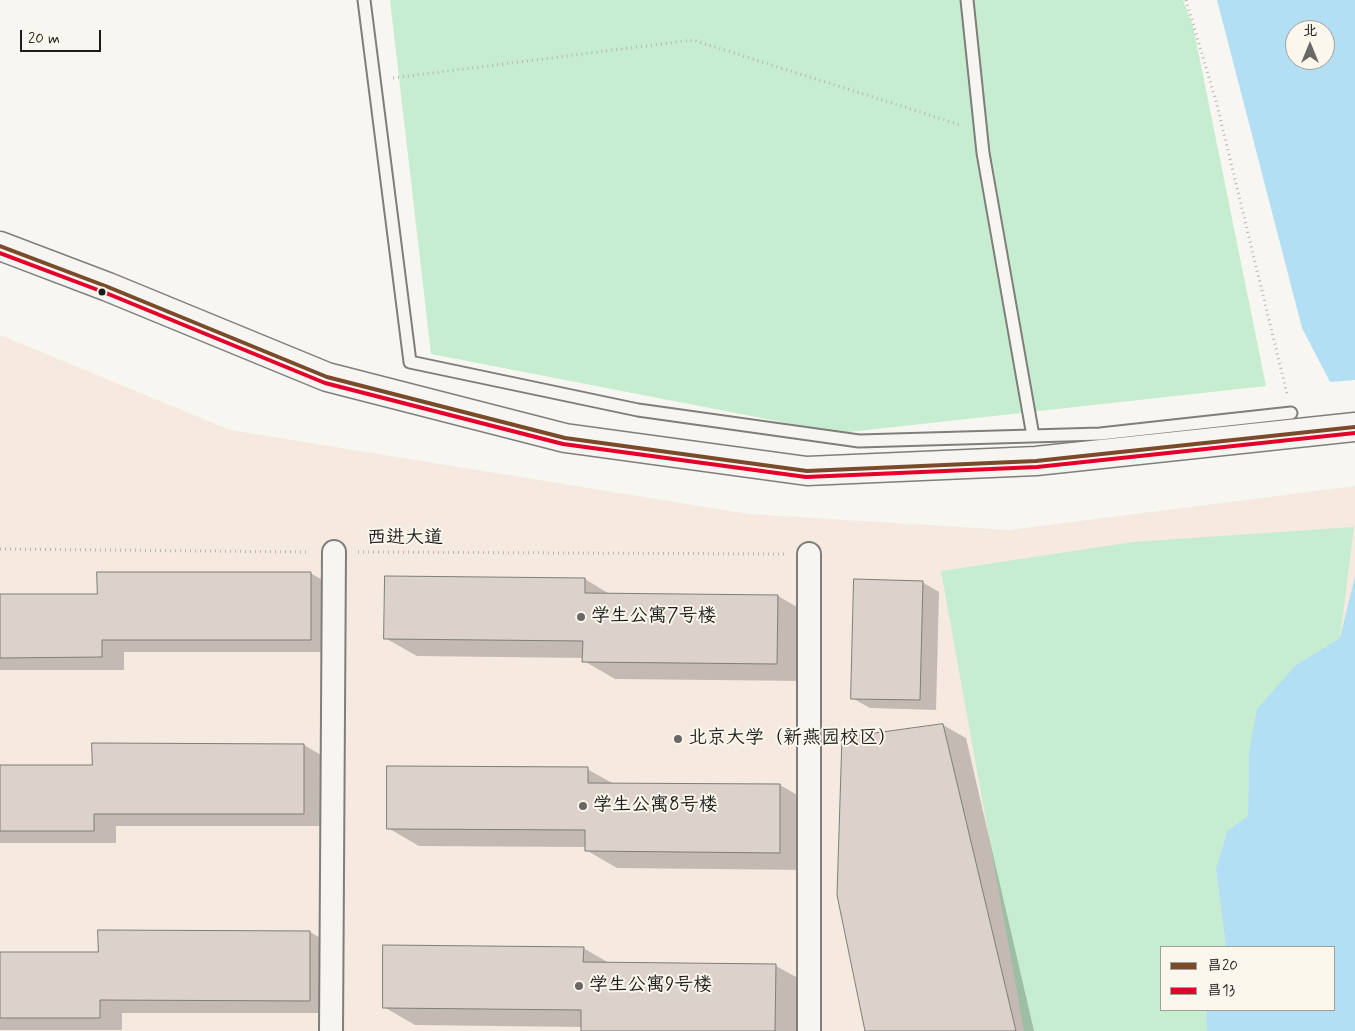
<!DOCTYPE html>
<meta charset="utf-8">
<style>
body{margin:0}
#map{position:relative;width:1355px;height:1031px;overflow:hidden;background:#f8f6f0;font-family:Mynerve,"LXGW WenKai TC",sans-serif}
canvas{display:block}
.legend{position:absolute;left:1160px;top:946px;width:175px;height:65px;box-sizing:border-box;background:#fbf7ec;border:1px solid #a29f99;margin:0;padding:6px 9px;list-style:none;font-size:15px;color:#1c1c1c}
.legend li{display:flex;align-items:center;gap:10px;height:25px}
.legend b{width:25px;border:1px solid #a29f99}
.north{position:absolute;left:1285px;top:20px;width:50px;height:50px;box-sizing:border-box;background:#fbf7ec;border:1px solid #a29f99;border-radius:50%;rotate:0deg;font-size:14px;font-weight:700;line-height:20px;text-align:center;color:#1c1c1c}
.north::after{content:'';display:block;margin:auto;width:18px;height:22px;background:#696866;clip-path:polygon(50% 0,100% 100%,50% 72%,0 100%)}
.scale{position:absolute;left:20px;top:30px;width:81px;height:22px;box-sizing:border-box;border:2px solid #1c1c1c;border-top:0;padding-left:6px;font-size:15px;line-height:18px;white-space:nowrap;color:#1c1c1c;-webkit-text-stroke:4px #fbf7ec;paint-order:stroke}
</style>
<div id="map">
<canvas width="1355" height="1031"></canvas>
<ul class="legend">
<li><b style="height:6px;background:#7a4b2a"></b>昌20</li>
<li><b style="height:6px;background:#e4002b"></b>昌13</li>
</ul>
<div class="north">北</div>
<div class="scale">20 m</div>
</div>
<script>
const ctx = document.querySelector('canvas').getContext('2d');
ctx.lineJoin = 'round';
function fillPath(path, color) {
  ctx.fillStyle = color;
  ctx.fill(path, 'evenodd');
}
function stroke(path, color, width, dash) {
  ctx.strokeStyle = color;
  ctx.lineWidth = width;
  ctx.lineCap = dash ? 'butt' : 'round';
  ctx.setLineDash(dash || []);
  ctx.stroke(path);
}
function label(font, color, halo, rows, align = 'center') {
  ctx.font = font + ' Mynerve,"LXGW WenKai TC",sans-serif';
  ctx.lineWidth = 4;
  ctx.setLineDash([]);
  ctx.textBaseline = 'middle';
  ctx.strokeStyle = halo;
  ctx.fillStyle = color;
  for (const [text, x, y, turn = 0] of rows) {
    ctx.save();
    ctx.translate(x, y);
    ctx.rotate((+turn || 0) * Math.PI / 180);
    ctx.textAlign = isNaN(turn) ? turn : align;
    if (halo) ctx.strokeText(text, 0, 0);
    ctx.fillText(text, 0, 0);
    ctx.restore();
  }
}
fillPath(new Path2D(`
 M 0,335 L 230,430 L 749,514 L 1009,530 L 1355,486 L 1355,1031 L 0,1031 ZM 1161,947 L 1334,947 L 1334,1010 L 1161,1010 Z`), '#f5e9e0');
fillPath(new Path2D(`
 M 390,0 L 1183,0 L 1193,26 L 1266,386 L 839,433 L 431,354 Z
 M 1354,527 L 1340,638 L 1296,665 L 1249,752 L 1248,816 L 1227,831 L 1216,869 L 1226,947 L 1161,947 L 1161,1010 L 1206,1010 L 1207,1031 L 1024,1031 L 941,571 L 1133,542 Z`), '#c6edcf');
fillPath(new Path2D(`
 M 1217,0 L 1355,0 L 1355,380 L 1330,382 L 1302,328 ZM 1295,30 L 1325,30 L 1325,60 L 1295,60 Z
 M 1355,576 L 1355,1031 L 1207,1031 L 1206,1010 L 1334,1010 L 1334,947 L 1226,947 L 1216,869 L 1227,831 L 1248,816 L 1249,752 L 1257,709 L 1296,665 L 1340,638 Z`), '#b3dff5');
fillPath(new Path2D(`
 M 310,573 L 333,586 L 333,652 L 124,652 L 124,670 L 0,670 L 0,595 L 98,595 Z
 M 585,579 L 611,595 L 778,596 L 809,614 L 808,681 L 615,679 L 584,661 L 584,658 L 417,656 L 385,638 Z
 M 922,582 L 939,592 L 936,710 L 870,708 L 852,698 Z
 M 943,725 L 966,738 L 1034,1031 L 866,1031 Z
 M 304,745 L 326,758 L 326,826 L 116,826 L 116,843 L 0,843 L 0,766 L 93,766 Z
 M 587,769 L 614,784 L 780,785 L 811,803 L 810,870 L 617,868 L 586,850 L 586,847 L 419,846 L 388,828 Z
 M 310,932 L 332,945 L 332,1013 L 122,1013 L 122,1030 L 0,1030 L 0,953 L 99,953 Z
 M 583,948 L 611,964 L 776,966 L 807,983 L 806,1031 L 584,1031 L 582,1027 L 415,1025 L 384,1007 Z`), '#0003');
const building = new Path2D(`
 M 97,572 L 311,572 L 311,640 L 102,640 L 102,657 L 0,658 L 0,594 L 97,594 Z
 M 385,576 L 585,578 L 585,593 L 778,595 L 777,664 L 582,662 L 583,641 L 384,639 Z
 M 854,579 L 923,581 L 920,700 L 851,699 Z
 M 943,724 L 1016,1031 L 865,1031 L 837,895 L 842,738 Z
 M 92,743 L 304,744 L 304,814 L 94,814 L 94,831 L 0,831 L 0,765 L 92,765 Z
 M 387,766 L 588,767 L 588,783 L 780,784 L 780,853 L 585,851 L 585,830 L 387,829 Z
 M 98,930 L 310,931 L 310,1001 L 100,1000 L 100,1018 L 0,1018 L 0,952 L 98,952 Z
 M 383,945 L 584,947 L 583,962 L 776,964 L 775,1031 L 581,1031 L 581,1010 L 383,1008 Z`);
fillPath(building, '#dcd1cb');
stroke(building, '#7f7e7b', 1);
const service = new Path2D(`
 M 364,0 L 410,362 L 638,410 L 859,441 L 1100,434 L 1291,413
 M 967,0 L 983,153 L 1033,436`);
const minor = new Path2D(`
 M 331,1031 L 334,552
 M 809,1031 L 809,554`);
const secondary = new Path2D(`
 M 0,246 L 108,287 L 327,377 L 565,438 L 807,471 L 1036,461 L 1355,427`);
stroke(service, '#7f7e7b', 15);
stroke(minor, '#7f7e7b', 26);
stroke(secondary, '#7f7e7b', 31);
stroke(new Path2D(`
 M 1186,0 L 1216,101 L 1287,394
 M 393,78 L 693,40 L 961,125
 M 0,549 L 309,552
 M 358,552 L 784,554`), '#b7b6b4', 3, [1, 4]);
stroke(service, '#f6f5f1', 11);
stroke(minor, '#f6f5f1', 22);
stroke(secondary, '#f6f5f1', 28);
stroke(new Path2D(`
 M 0,246 L 108,287 L 327,377 L 565,438 L 807,471 L 1036,461 L 1355,427`), '#7a4b2a', 4);
stroke(new Path2D(`
 M 0,253 L 106,293 L 325,383 L 563,444 L 806,477 L 1037,467 L 1355,433`), '#e4002b', 4);
for (const [x, y, r, color] of [
 [102,292,4.5,"#1c1c1c"],
 [581,617,5,"#696866"],
 [678,739,5,"#696866"],
 [583,806,5,"#696866"],
 [579,986,5,"#696866"]
]) {
  const dot = new Path2D();
  dot.arc(x, y, r, 0, 2 * Math.PI);
  ctx.fillStyle = color;
  ctx.fill(dot);
  stroke(dot, '#fbf7ec', 2);
}
label('19px', '#1c1c1c', '#fbf7ec', [
 ["西进大道",405,539]
]);
label('19px', '#1c1c1c', '#fbf7ec', [
 ["学生公寓7号楼",591,617],
 ["北京大学（新燕园校区）",688,739],
 ["学生公寓8号楼",593,806],
 ["学生公寓9号楼",589,986]
], 'left');
</script>
